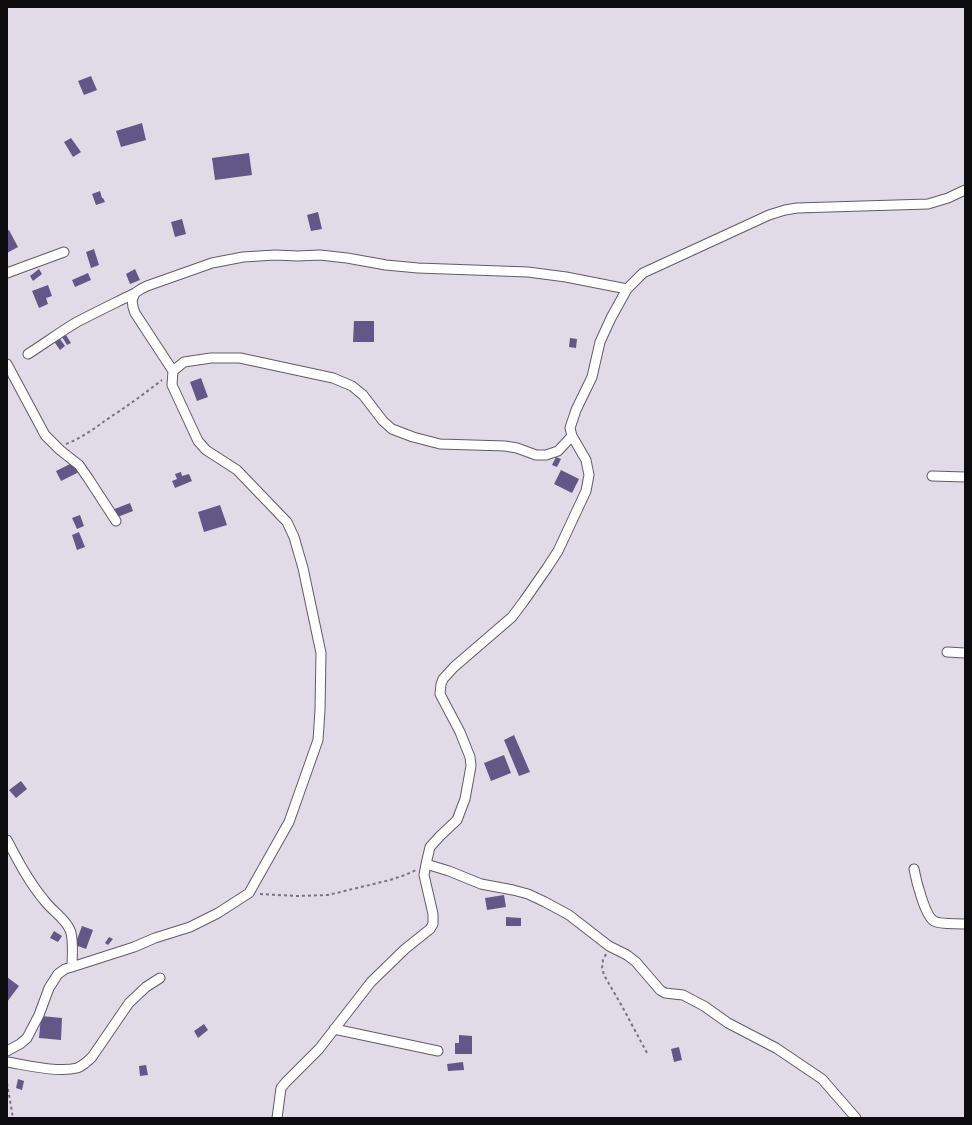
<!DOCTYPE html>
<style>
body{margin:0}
#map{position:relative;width:972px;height:1125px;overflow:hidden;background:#e1dbe7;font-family:"Noto Sans",sans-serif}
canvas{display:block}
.frame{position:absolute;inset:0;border:8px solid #0c0b0e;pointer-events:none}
</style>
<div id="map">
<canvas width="972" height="1125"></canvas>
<div class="frame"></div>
</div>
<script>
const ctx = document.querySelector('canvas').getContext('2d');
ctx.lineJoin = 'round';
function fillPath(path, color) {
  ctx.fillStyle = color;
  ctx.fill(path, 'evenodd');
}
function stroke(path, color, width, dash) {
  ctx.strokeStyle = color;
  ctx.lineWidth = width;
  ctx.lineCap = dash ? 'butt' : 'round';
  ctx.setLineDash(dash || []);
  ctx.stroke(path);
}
fillPath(new Path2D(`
 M 91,76 L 97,90 L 84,95 L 78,81 Z
 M 142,123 L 146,140 L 121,147 L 116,131 Z
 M 71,138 L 81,152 L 73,157 L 64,142 Z
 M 249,153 L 252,175 L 215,180 L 212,158 Z
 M 100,191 L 102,198 L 103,198 L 105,202 L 96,205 L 92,194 Z
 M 318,212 L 322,229 L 311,231 L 307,215 Z
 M 182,219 L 186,234 L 175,237 L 171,222 Z
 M 9,230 L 18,247 L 7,253 L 7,231 Z
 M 94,249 L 99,265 L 91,268 L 86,252 Z
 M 39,269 L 42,274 L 33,281 L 30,276 Z
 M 135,269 L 140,280 L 130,284 L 126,274 Z
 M 88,273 L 91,280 L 75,287 L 72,280 Z
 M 48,285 L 52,296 L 46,298 L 48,304 L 39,308 L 32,291 Z
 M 354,321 L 374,321 L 374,342 L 353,342 Z
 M 66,335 L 71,343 L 67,345 L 62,337 Z
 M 58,336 L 65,346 L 60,350 L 53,340 Z
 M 570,338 L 577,339 L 576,348 L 569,347 Z
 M 201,378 L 208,397 L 197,401 L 190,382 Z
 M 556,457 L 561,459 L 557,467 L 552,465 Z
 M 74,462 L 79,472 L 61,481 L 56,471 Z
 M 561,470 L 579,479 L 572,493 L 554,484 Z
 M 181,472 L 182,476 L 189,474 L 192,481 L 175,488 L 172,481 L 177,479 L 175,474 Z
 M 130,503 L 133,511 L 115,518 L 112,510 Z
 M 220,505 L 227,525 L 204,532 L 198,512 Z
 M 80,515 L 84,526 L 77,529 L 72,518 Z
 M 79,532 L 85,547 L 77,550 L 72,535 Z
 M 514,735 L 530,772 L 519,776 L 504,740 Z
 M 504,755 L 511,773 L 491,781 L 484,763 Z
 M 21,781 L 27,789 L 16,798 L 9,790 Z
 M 504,895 L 506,907 L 487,910 L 485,898 Z
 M 506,917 L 521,918 L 521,926 L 506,926 Z
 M 82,926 L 93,930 L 86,949 L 75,945 Z
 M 54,931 L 62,936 L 58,942 L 50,938 Z
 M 109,937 L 113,939 L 108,945 L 105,943 Z
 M 7,977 L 19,986 L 7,1002 Z
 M 41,1016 L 62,1018 L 61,1040 L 39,1038 Z
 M 204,1024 L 208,1030 L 198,1038 L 194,1031 Z
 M 459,1035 L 472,1036 L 472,1054 L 455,1054 L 455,1043 L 459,1043 Z
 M 679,1047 L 682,1060 L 674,1062 L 671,1049 Z
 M 463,1062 L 464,1070 L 448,1071 L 447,1064 Z
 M 146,1065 L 148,1075 L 140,1076 L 139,1066 Z
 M 18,1079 L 24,1081 L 22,1090 L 16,1088 Z`), '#625888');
const street = new Path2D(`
 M 7,273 L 64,252
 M 28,354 C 44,344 60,332 77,322 C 96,312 115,303 135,293
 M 7,364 L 45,435 L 60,450 L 79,465 L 88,478 L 116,521
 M 173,371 L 135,313 L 133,307 L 132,300 L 135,293 L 141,289 L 147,286 L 212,263 L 243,257 L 275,255 L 298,256 L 320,255 L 347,258 L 386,265 L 418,268 L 528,272 L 566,277 L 627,289
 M 932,476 L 965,477
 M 947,652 L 965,653
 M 7,840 C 18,861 29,882 44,900 C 51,910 66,919 70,930 C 74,939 72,956 72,967
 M 426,864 L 449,871 L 481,884 L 513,890 L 528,894 L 545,902 L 569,915 L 609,946 L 627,955 L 636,962 L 660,990 L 665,993 L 683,995 L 704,1006 L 728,1023 L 776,1048 L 822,1079 L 856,1118
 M 914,869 C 916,880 925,916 934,921 C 941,925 956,923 965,924
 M 334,1029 L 438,1051
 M 7,1051 L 20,1044 L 27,1038 L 39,1015 L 49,988 L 58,974 L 65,969 L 78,965 L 134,947 L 155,938 L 190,927 L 218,913 L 249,893 L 289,822 L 318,740 L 320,710 L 321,653 L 303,568 L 294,537 L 287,522 L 237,470 L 206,450 L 198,441 L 172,385 L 173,371 L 184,362 L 211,358 L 240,358 L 333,378 L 352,386 L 363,395 L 383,421 L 392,429 L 413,437 L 440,444 L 505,446 L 517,448 L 536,455 L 546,455 L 558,451 L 572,436
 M 7,1062 C 26,1065 58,1073 77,1068 C 83,1066 88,1061 92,1057 L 129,1003 L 146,987 L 160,978
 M 277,1118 L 281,1088 L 286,1082 L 319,1049 L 371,982 L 405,949 L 430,929 L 433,924 L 433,914 L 424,875 L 426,864 L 430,847 L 440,836 L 457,820 L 465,799 L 471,766 L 470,757 L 460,732 L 440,694 L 441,684 L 443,679 L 454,667 L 512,617 L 524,601 L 547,568 L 558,551 L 586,491 L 589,475 L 586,460 L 572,436 L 570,428 L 576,410 L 592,377 L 600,342 L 611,318 L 627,289 L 643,273 L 769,215 L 785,210 L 797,208 L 928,204 L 948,198 L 965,190`);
stroke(street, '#605c66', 11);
stroke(new Path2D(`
 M 66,444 C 81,438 94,429 106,420 C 126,407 144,394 162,380
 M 260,894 L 297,896 L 328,895 L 390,880 L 405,875 L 416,870
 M 606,954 L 603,960 L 602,968 L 604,975 L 623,1008 L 647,1053
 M 7,1083 L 13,1118`), '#77737b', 2, [3, 3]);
stroke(street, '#fff', 9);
</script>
